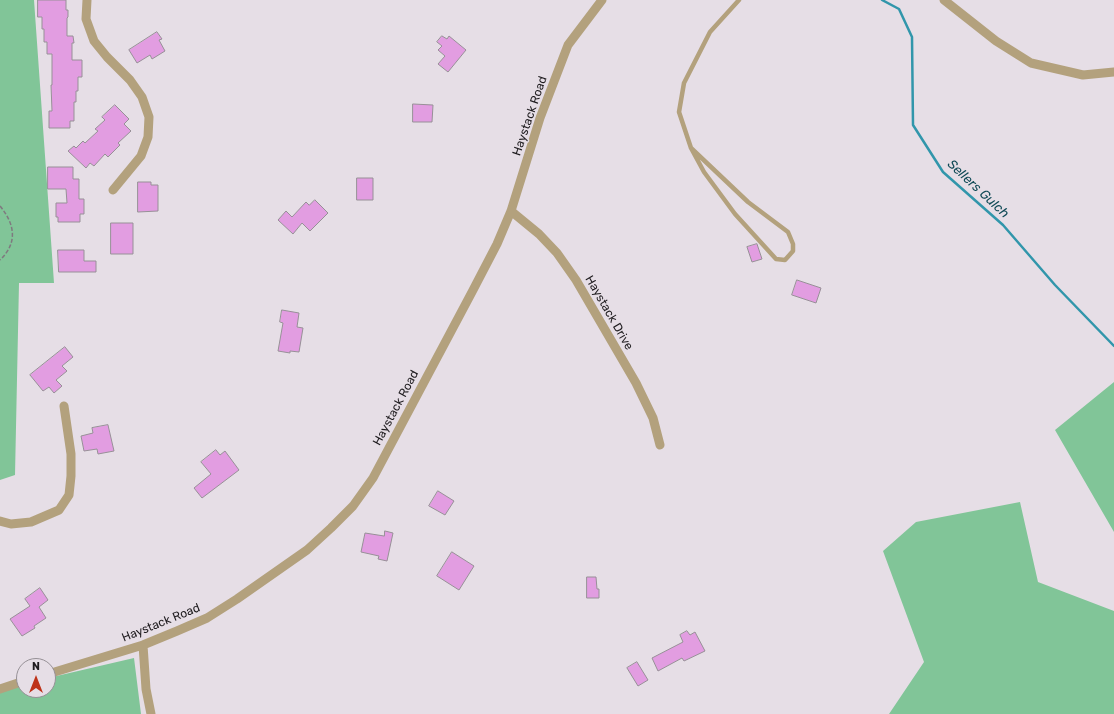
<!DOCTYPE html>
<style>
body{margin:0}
#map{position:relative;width:1114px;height:714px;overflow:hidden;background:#e6dee6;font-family:Rubik,sans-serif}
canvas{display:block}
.north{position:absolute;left:16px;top:658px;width:40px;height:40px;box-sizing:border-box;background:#e6dee6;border:1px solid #969096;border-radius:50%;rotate:0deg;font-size:11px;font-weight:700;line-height:16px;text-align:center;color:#1e1b1e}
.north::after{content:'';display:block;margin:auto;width:14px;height:18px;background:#be3219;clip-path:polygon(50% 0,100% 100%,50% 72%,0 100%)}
</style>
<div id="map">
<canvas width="1114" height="714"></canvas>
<div class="north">N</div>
</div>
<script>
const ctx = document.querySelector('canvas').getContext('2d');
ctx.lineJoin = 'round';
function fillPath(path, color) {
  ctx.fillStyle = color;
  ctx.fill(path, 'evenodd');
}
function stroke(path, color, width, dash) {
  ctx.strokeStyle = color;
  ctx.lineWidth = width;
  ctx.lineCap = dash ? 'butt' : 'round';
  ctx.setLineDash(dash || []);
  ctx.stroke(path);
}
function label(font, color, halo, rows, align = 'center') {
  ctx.font = font + ' Rubik,sans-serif';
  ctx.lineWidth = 3;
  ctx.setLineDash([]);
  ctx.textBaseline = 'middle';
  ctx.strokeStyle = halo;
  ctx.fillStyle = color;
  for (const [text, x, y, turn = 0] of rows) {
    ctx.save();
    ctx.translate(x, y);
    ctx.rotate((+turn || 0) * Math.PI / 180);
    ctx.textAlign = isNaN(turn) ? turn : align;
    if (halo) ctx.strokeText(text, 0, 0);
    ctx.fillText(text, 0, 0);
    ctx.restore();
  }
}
fillPath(new Path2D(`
 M 0,0 L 34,0 L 54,283 L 19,283 L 15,475 L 0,480 Z
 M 1114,382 L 1114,532 L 1055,430 Z
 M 1020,502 L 1038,582 L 1114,611 L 1114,714 L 889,714 L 924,662 L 883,551 L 916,522 Z
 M 134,658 L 141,714 L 0,714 L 0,690 L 24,684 L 24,690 L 48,690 L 48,678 Z`), '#81c598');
stroke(new Path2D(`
 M 882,0 L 899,9 L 912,37 L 913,125 L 943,172 L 1003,225 L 1055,285 L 1114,346`), '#3196ab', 2.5);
const building = new Path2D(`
 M 38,0 L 66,0 L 66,10 L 68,10 L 68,17 L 67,18 L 67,36 L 73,36 L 74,43 L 72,43 L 72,60 L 82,60 L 82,77 L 78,77 L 78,91 L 76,91 L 76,102 L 74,102 L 74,121 L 70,121 L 70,128 L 49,128 L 49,111 L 52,111 L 51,85 L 52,85 L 52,54 L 47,54 L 47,42 L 44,42 L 44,29 L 42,29 L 42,17 L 38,17 Z
 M 157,32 L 162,39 L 159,40 L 165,51 L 152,59 L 150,55 L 137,63 L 129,50 Z
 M 442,36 L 447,39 L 449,36 L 466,50 L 448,72 L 438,64 L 445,56 L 438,50 L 442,46 L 437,42 Z
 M 413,104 L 433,105 L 432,122 L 413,122 Z
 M 115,105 L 129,119 L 124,124 L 131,131 L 118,143 L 120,145 L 108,157 L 105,154 L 94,166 L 90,163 L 86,168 L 68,151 L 74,146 L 76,148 L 83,141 L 85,143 L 98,131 L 95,129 L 105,120 L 102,117 Z
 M 48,167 L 73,167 L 73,179 L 79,179 L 79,199 L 84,199 L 84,214 L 80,214 L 80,222 L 58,222 L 58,217 L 56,217 L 56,203 L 67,203 L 66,189 L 48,189 Z
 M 357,178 L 373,178 L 373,200 L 357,200 Z
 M 138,182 L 151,182 L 151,185 L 158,185 L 158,211 L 138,212 Z
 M 315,200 L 328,213 L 310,231 L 302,223 L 293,234 L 278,220 L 286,211 L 292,217 L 306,202 L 309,205 Z
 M 111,223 L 133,223 L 133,254 L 111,254 Z
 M 757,244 L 762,259 L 752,262 L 747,247 Z
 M 58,250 L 84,250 L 84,261 L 96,261 L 96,272 L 59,272 Z
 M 797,280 L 821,288 L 816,303 L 792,295 Z
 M 282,310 L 299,313 L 297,327 L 303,328 L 299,352 L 290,351 L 290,353 L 278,351 L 283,323 L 280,322 Z
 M 65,347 L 73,357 L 62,366 L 67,371 L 56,380 L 62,386 L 54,393 L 49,387 L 43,391 L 30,375 Z
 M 108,425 L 114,451 L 98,454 L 97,449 L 84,451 L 81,436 L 93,433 L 92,428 Z
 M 216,450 L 220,455 L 225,451 L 239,470 L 202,498 L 194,488 L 211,474 L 201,462 Z
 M 438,491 L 454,501 L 445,515 L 429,506 Z
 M 385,531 L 393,533 L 387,561 L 378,559 L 379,556 L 361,552 L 365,533 L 384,536 Z
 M 452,552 L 474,566 L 459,590 L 437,576 Z
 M 587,577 L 596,577 L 597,589 L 599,589 L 599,598 L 587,598 Z
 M 40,588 L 48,600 L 39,607 L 46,618 L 34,626 L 35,628 L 22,636 L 10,619 L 30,606 L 25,599 Z
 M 687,631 L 690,635 L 695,632 L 705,651 L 684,661 L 682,658 L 658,671 L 652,658 L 683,642 L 680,635 Z
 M 637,662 L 648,680 L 638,686 L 627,668 Z`);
fillPath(building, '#e29de1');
stroke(building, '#979097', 1);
stroke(new Path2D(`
 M 0,206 C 15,224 18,243 0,260`), '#7f797f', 1.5, [4, 2]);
stroke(new Path2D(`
 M 691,148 L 748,202 L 788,232 L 793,244 L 793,251 L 785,260 L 776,259 L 735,214 L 704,172 L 691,148 L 679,112 L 684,83 L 710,32 L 739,0`), '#b3a17d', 4.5);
stroke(new Path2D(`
 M 87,0 L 86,19 L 94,41 L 107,57 L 130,80 L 142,97 L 149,117 L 148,137 L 141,156 L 113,190
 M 944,0 L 996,41 L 1031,63 L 1083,75 L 1114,72
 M 511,211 L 539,234 L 557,253 L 576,280 L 636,383 L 653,418 L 660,445
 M 0,521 L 11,524 L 31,522 L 59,510 L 69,495 L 71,476 L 71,454 L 64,406
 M 143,645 L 146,689 L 151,714
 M 48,674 L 143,645 L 177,631 L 207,618 L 237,599 L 307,550 L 331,528 L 353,506 L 373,478 L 472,292 L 497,244 L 511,211 L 540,118 L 568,45 L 602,0
 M 0,689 L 24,681`), '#b3a17d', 9);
label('12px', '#1e1b1e', '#e6dee6', [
 ["Haystack Road",530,116,-71],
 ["Haystack Drive",609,313,60],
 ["Haystack Road",396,408,-62],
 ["Haystack Road",161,623,-22]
]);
label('italic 13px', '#104a56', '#e6dee6', [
 ["Sellers Gulch",978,189,43]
]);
</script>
